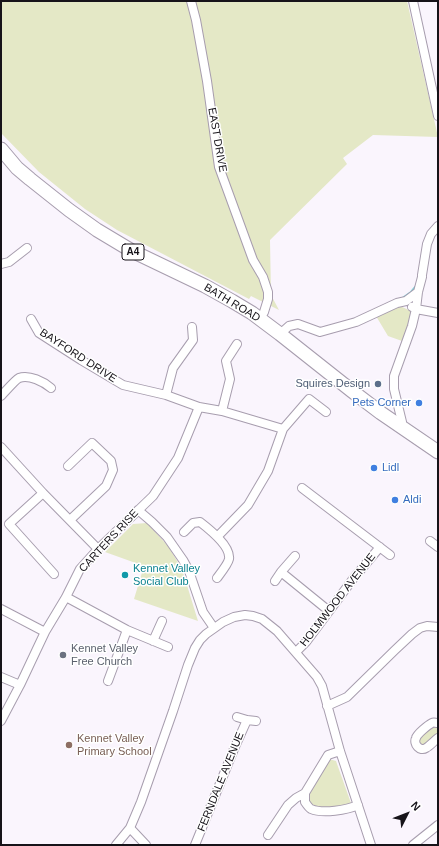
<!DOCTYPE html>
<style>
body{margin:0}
#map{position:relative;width:439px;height:846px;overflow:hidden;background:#faf5fd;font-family:Arial,sans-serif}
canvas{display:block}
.frame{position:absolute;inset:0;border:2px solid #161319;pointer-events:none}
.north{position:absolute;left:387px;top:794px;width:40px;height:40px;-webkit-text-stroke:3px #fff;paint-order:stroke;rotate:48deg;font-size:11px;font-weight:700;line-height:16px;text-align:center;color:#161319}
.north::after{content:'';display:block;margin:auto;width:14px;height:18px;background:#161319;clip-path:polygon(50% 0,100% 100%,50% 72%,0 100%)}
</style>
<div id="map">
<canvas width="439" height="846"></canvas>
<div class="frame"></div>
<div class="north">N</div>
</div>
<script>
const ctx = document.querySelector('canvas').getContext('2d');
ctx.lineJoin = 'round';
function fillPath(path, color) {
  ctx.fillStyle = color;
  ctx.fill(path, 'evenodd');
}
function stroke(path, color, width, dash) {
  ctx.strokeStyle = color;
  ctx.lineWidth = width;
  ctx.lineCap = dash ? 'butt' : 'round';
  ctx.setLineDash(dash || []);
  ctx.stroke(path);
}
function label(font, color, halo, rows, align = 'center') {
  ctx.font = font + ' Arial,sans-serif';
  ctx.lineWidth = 3;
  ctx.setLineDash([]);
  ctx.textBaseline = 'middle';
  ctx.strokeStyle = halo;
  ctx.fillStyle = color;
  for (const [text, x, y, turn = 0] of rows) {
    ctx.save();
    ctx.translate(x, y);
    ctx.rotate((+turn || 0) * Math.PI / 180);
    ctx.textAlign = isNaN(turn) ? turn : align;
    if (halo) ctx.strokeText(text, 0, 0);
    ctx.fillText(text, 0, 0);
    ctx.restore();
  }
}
fillPath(new Path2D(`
 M 1,1 L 407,1 L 438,137 L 373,135 L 343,158 L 347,164 L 270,240 L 271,295 L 279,310 L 251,296 L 249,299 L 117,230 L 85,209 L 39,172 L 1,133 Z
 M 400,306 L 413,312 L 402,341 L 388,336 L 376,316 Z
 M 147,523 L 168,546 L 182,569 L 198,621 L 134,599 L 144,566 L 105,552 L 133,524 Z
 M 431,726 L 437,728 L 438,730 L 438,734 L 427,744 L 423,746 L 420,744 L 418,739 Z
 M 329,759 L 336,761 L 352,806 L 316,808 L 310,803 L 309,795 Z`), '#e4e8c6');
stroke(new Path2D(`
 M 401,299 L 411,292 L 416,286`), '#83cdd6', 2);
const minor = new Path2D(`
 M 191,1 L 196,20 L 207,81 L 219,167 L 253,260 L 263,277 L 268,292 L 268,299 L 264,312 L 260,319
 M 413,1 L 438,116
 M 1,264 L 9,262 L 27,248
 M 422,275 L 427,244 L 431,234 L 438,226
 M 412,307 L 416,309 L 438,313
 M 31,319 L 39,333 L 81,360 L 123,385 L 166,395 L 199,407 L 222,411 L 283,429
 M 280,334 L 289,326 L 298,324 L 320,332 L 356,322 L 397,303 L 406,301 L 418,292
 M 166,395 L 173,368 L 193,340 L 192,327
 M 1,396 C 5,392 15,380 19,378 C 29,374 44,382 51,388
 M 222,411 L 230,379 L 226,361 L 237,344
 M 402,428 L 402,422 L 394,389 L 394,376 L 412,326 L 416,309 L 418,292 L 422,277
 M 1,447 L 43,493 L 98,549
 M 68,466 L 92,443 L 111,461 L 113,470 L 106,486 L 70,520
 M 302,488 L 390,555
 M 43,493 L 9,524 L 54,574
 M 138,510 L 152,522 L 167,537 L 183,560 L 189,571 L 203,612 L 214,628
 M 184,532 L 193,523 L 200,522 C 209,529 231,546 229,559 C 228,564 220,574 217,578
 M 218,536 L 248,505 L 268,471 L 283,429 L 309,399 L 326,412
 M 430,541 L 438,547
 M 295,556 L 281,572 L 329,611
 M 275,581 L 281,572
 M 66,597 L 127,630 L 168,647
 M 1,609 L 45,632
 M 153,641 L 162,621
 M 296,652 L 306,642 L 353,579 L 380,547
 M 1,677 L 20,685
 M 108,681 L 127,630
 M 327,706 L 347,697 L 395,650 L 412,634 L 420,628 L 427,626 L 438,627
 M 237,717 L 247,720
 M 1,721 L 20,685 L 36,651 L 45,632 L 66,597 L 80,569 L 98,549 L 153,496 L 178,458 L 199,407
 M 438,723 C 435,723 434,722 432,723 C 428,725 417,734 416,738 C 413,744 420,752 426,748 C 430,746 434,741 438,738
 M 340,751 L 328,755 L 305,793 L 305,802 C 307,805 309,808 311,809 C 323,814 347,810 358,805
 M 130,828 L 146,845
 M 268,835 L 288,805 L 296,798 L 305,793
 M 116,845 L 130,828 L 141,802 L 173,711 L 188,665 L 195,648 L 200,640 L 206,634 L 223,622 L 234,617 L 245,615 L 253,616 L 262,619 L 277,631 L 317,677 L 322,686 L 340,751 L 371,845
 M 195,845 L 234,749 L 247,720 L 256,721
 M 413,845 L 438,825`);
const primary = new Path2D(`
 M 1,149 L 17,168 L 30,179 L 69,210 L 97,230 L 132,251 L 205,286 L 232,301 L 252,313 L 280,334 L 352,391 L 381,413 L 438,452`);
stroke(minor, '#a79dae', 10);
stroke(primary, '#a79dae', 15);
stroke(minor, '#fff', 8);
stroke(primary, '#fff', 13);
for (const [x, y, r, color] of [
 [378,384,4,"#5c6f8a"],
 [419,403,4,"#3f7fe0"],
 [374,468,4,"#3f7fe0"],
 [395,500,4,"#3f7fe0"],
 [125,575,4,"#0f9aa8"],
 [63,655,4,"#6b7280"],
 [69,745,4,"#8d6e63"]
]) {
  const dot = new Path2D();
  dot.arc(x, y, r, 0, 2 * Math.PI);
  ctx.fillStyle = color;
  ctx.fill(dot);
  stroke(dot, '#fff', 1.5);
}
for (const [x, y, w] of [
 [133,252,22]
]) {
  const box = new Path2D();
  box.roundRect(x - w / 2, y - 8, w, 16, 3);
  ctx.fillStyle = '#fff';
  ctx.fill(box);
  stroke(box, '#161319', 1);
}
label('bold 10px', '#161319', null, [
 ["A4",133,252]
]);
label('11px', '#161319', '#fff', [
 ["EAST DRIVE",217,140,80],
 ["BATH ROAD",232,303,31],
 ["BAYFORD DRIVE",78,356,33],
 ["CARTERS RISE",109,541,-47],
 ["HOLMWOOD AVENUE",338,600,-52],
 ["FERNDALE AVENUE",221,782,-68]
]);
label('11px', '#4e5e75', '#fff', [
 ["Squires Design",370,384]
], 'right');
label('11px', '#366cbe', '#fff', [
 ["Pets Corner",411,403,"right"],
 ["Lidl",382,468],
 ["Aldi",403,500]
], 'left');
label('11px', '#0d838f', '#fff', [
 ["Kennet Valley",133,569],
 ["Social Club",133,582]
], 'left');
label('11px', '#5b616d', '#fff', [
 ["Kennet Valley",71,649],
 ["Free Church",71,662]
], 'left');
label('11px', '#785e54', '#fff', [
 ["Kennet Valley",77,739],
 ["Primary School",77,752]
], 'left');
</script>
